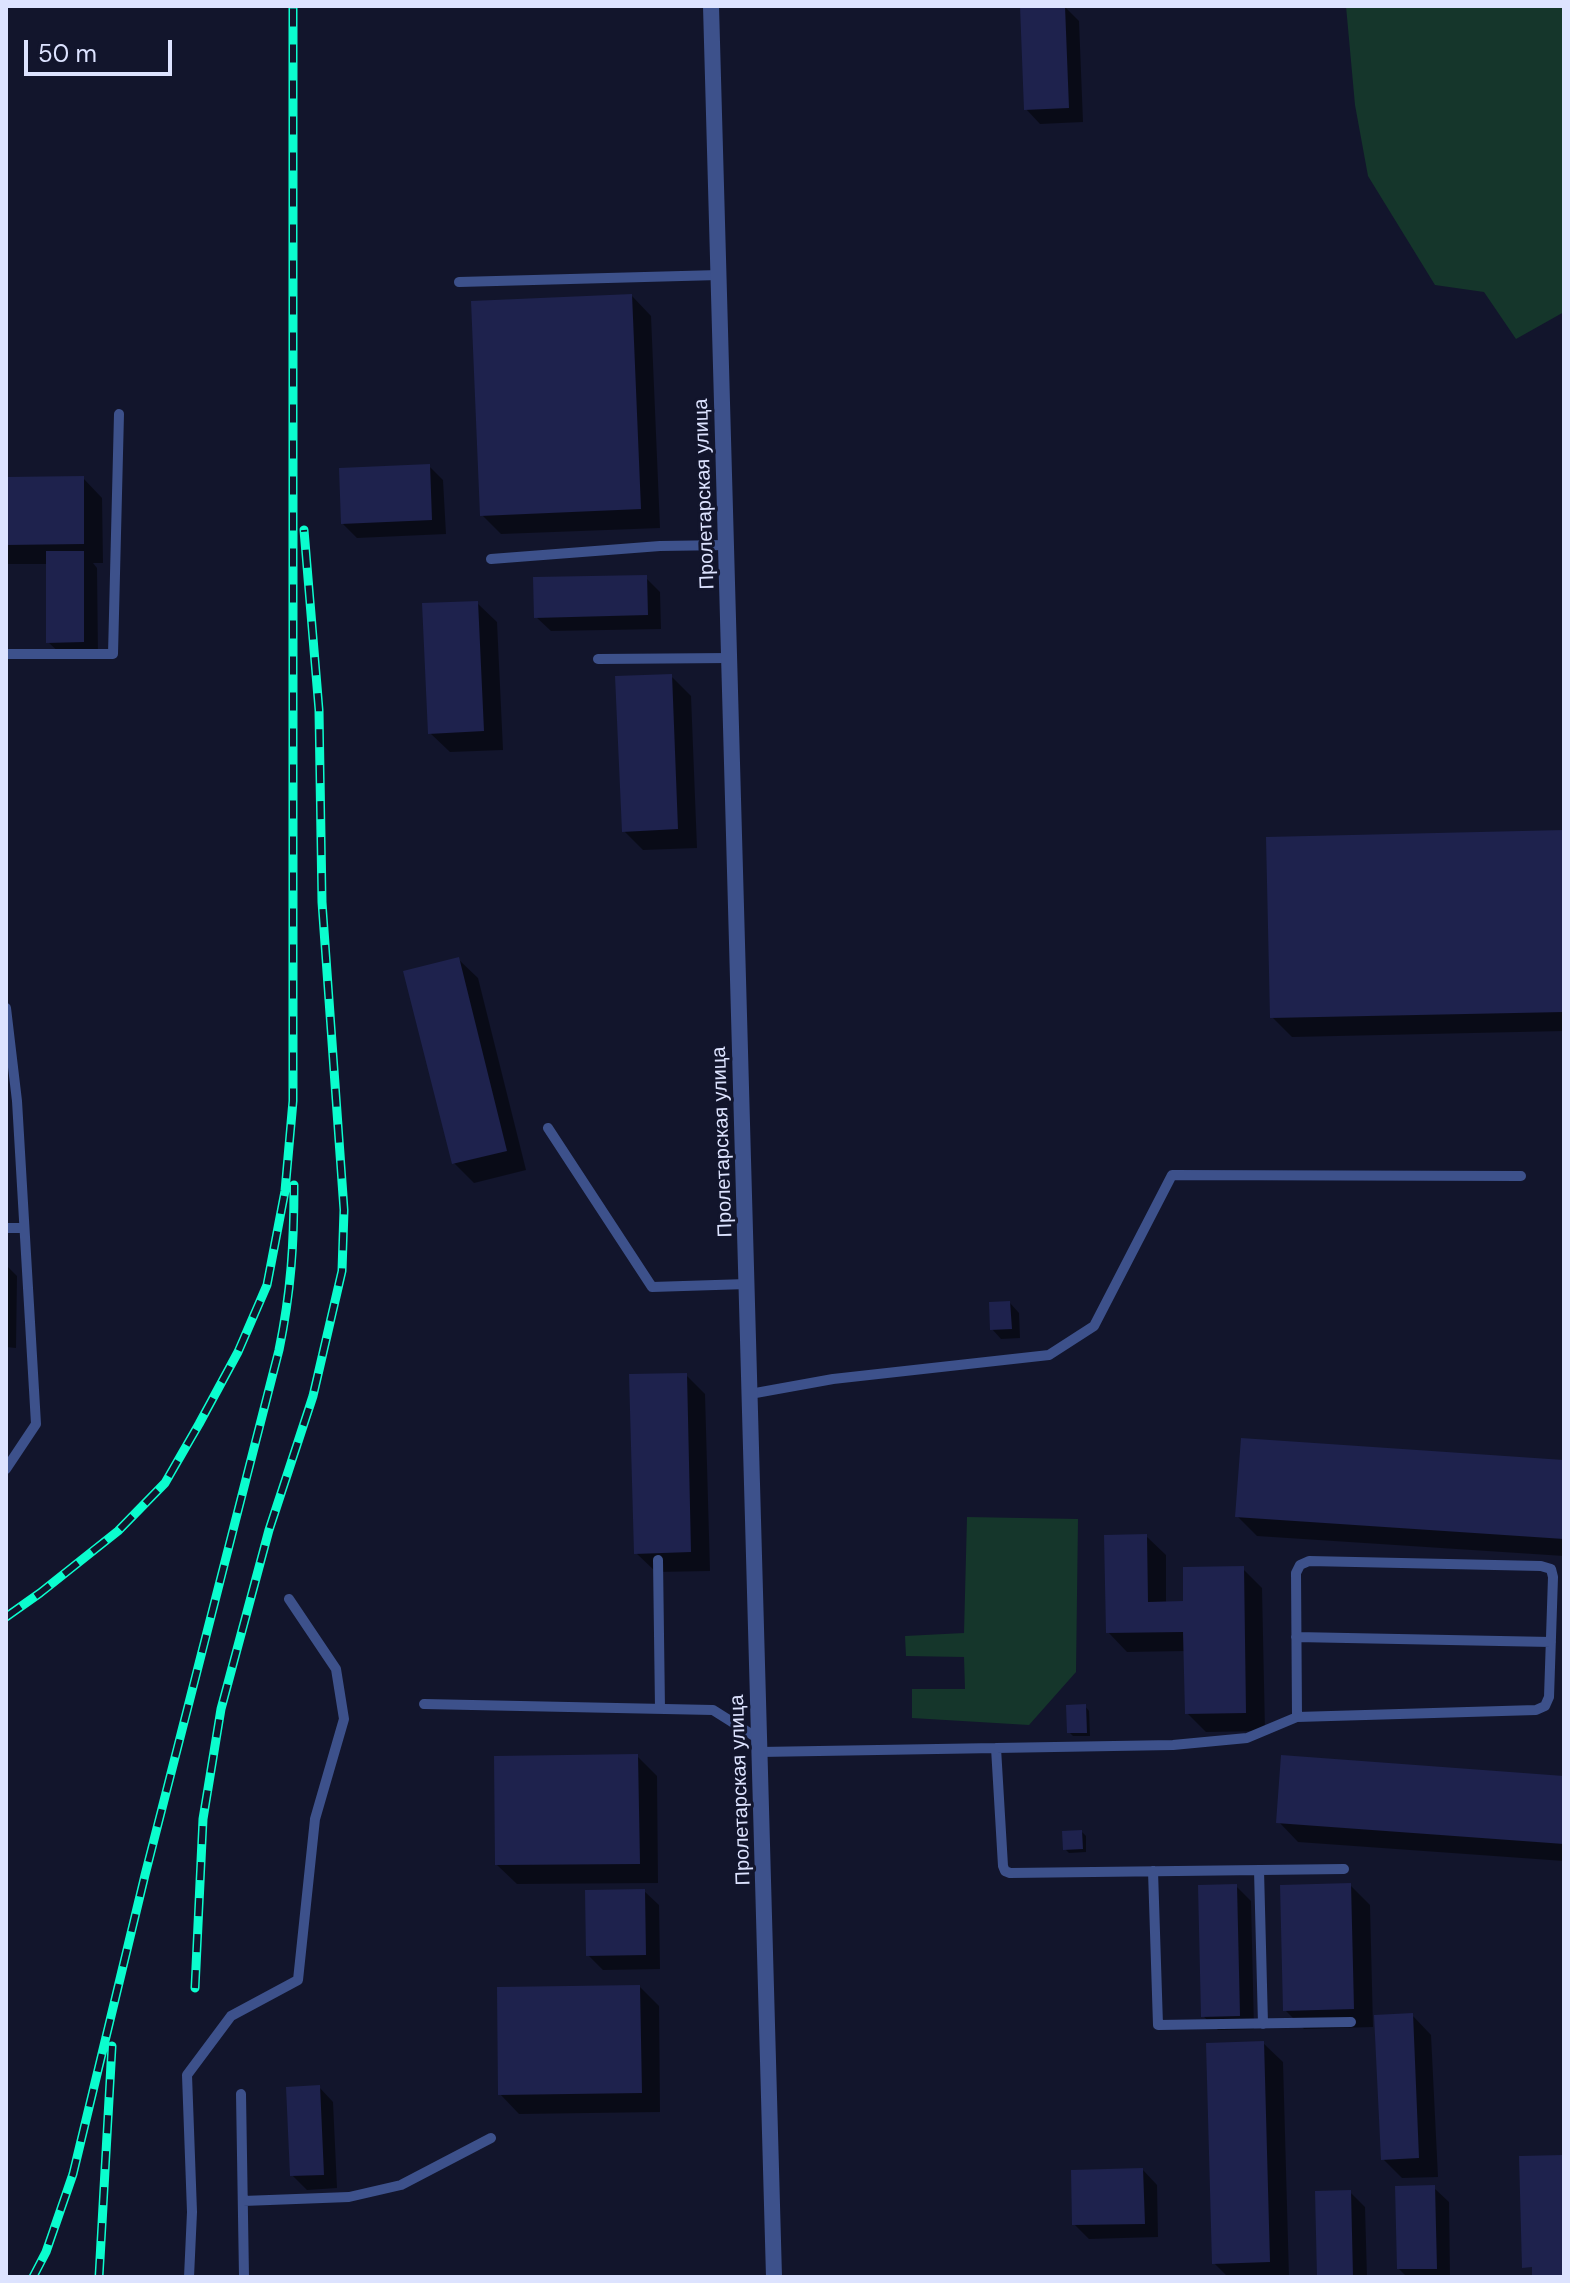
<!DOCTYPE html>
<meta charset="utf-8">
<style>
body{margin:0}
#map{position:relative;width:1570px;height:2283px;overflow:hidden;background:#12152c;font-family:"DM Sans",sans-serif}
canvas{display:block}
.frame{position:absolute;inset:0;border:8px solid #dde3ff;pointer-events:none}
.scale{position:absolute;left:24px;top:40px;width:148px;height:36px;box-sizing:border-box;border:4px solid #dde3ff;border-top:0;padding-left:10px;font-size:24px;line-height:28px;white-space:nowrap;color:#dde3ff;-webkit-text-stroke:6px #12152c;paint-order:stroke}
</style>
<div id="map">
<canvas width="1570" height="2283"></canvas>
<div class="frame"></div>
<div class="scale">50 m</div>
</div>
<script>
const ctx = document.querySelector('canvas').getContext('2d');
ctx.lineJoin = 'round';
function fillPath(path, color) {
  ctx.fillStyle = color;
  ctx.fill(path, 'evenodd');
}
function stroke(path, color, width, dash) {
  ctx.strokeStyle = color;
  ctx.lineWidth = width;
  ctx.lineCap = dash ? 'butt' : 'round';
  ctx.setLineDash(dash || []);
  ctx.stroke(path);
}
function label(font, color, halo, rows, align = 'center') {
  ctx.font = font + ' "DM Sans",sans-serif';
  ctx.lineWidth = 6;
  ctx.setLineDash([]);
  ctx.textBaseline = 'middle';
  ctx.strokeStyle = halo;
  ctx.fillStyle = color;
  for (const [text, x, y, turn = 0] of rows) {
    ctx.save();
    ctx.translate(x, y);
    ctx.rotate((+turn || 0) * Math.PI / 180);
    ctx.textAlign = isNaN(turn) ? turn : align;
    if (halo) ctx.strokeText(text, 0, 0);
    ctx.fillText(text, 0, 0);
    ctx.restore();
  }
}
fillPath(new Path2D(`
 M 1346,6 L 1564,6 L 1564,312 L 1516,339 L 1484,292 L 1435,285 L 1368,176 L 1355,105 Z
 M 967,1517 L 1078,1519 L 1076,1672 L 1029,1725 L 912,1718 L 912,1689 L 965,1689 L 964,1657 L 906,1656 L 905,1636 L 964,1633 Z`), '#15362b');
fillPath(new Path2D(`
 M 1065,7 L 1079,21 L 1083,122 L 1040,124 L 1026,109 Z
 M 632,296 L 651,316 L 660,528 L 501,534 L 482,515 Z
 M 429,466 L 443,480 L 446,534 L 357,538 L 343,524 Z
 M 83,478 L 102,498 L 103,563 L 93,563 L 97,568 L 98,656 L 63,656 L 48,642 L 48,564 L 6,564 L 6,479 Z
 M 646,578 L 660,592 L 661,629 L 551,631 L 536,617 Z
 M 477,603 L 497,622 L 503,750 L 450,752 L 430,733 Z
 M 671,676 L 691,696 L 697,848 L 643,850 L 624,831 Z
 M 1564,832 L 1564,1031 L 1292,1037 L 1272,1017 Z
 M 458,959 L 478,978 L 526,1170 L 474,1183 L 454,1163 Z
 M 6,1265 L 17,1276 L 16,1348 L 6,1347 Z
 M 1010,1303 L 1019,1313 L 1020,1338 L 1001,1339 L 992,1329 Z
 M 686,1375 L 705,1394 L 710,1571 L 656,1572 L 636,1553 Z
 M 1564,1462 L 1564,1556 L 1257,1536 L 1237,1516 Z
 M 1146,1536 L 1166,1555 L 1166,1604 L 1185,1603 L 1243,1569 L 1262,1588 L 1265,1731 L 1206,1732 L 1187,1713 L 1186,1651 L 1127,1652 L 1108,1632 Z
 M 1085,1706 L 1089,1711 L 1090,1736 L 1073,1736 L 1069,1732 Z
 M 637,1756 L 657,1776 L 658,1883 L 517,1884 L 497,1865 Z
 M 1564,1778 L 1564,1861 L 1298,1842 L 1279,1822 Z
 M 1082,1832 L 1086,1836 L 1086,1852 L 1069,1853 L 1065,1849 Z
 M 1350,1885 L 1370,1905 L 1373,2027 L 1304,2029 L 1285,2010 Z
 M 1236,1886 L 1251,1901 L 1254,2029 L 1218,2030 L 1203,2016 Z
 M 644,1891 L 659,1905 L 660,1969 L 603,1970 L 588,1955 Z
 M 640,1987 L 659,2006 L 660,2112 L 519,2114 L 500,2094 Z
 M 1412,2015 L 1431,2035 L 1438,2177 L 1402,2178 L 1383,2159 Z
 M 1263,2043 L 1283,2062 L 1289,2277 L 1228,2277 L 1214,2263 Z
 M 319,2087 L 333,2102 L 337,2188 L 307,2190 L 292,2175 Z
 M 1143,2170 L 1157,2185 L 1158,2237 L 1089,2239 L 1074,2224 Z
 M 1434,2188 L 1449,2202 L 1450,2277 L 1407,2277 L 1399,2269 Z
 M 1350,2192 L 1365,2207 L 1367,2277 L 1319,2277 Z`), '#0007');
fillPath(new Path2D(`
 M 1020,6 L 1065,6 L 1069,108 L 1024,110 Z
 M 632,294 L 641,509 L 480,516 L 471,301 Z
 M 430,464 L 432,520 L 341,524 L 339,468 Z
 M 84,476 L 84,544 L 6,545 L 6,477 Z
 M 46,551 L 84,551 L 84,642 L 46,643 Z
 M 647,575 L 648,615 L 534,618 L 533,577 Z
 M 478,601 L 484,731 L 428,734 L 422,603 Z
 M 672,674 L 678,829 L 622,832 L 615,676 Z
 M 1564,830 L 1564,1012 L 1270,1018 L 1266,837 Z
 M 459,957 L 507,1151 L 452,1164 L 403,971 Z
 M 1010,1301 L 1012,1329 L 990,1330 L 989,1302 Z
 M 687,1373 L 691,1552 L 634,1554 L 629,1374 Z
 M 1241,1438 L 1564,1460 L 1564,1539 L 1235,1517 Z
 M 1147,1534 L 1148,1602 L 1183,1601 L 1183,1567 L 1244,1566 L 1246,1713 L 1185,1714 L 1183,1632 L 1106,1633 L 1104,1535 Z
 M 1086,1704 L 1087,1733 L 1067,1733 L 1066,1705 Z
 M 638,1754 L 640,1864 L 495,1865 L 494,1756 Z
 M 1281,1755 L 1564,1776 L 1564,1844 L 1276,1823 Z
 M 1082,1830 L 1083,1849 L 1063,1850 L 1062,1831 Z
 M 1351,1883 L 1354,2009 L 1283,2011 L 1280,1885 Z
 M 1237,1884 L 1240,2016 L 1201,2017 L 1198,1885 Z
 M 645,1889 L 646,1955 L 586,1956 L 585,1890 Z
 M 640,1985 L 642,2093 L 498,2095 L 497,1987 Z
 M 1413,2013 L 1419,2158 L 1381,2160 L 1374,2015 Z
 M 1264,2041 L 1270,2262 L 1212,2264 L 1206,2043 Z
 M 320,2085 L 324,2175 L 290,2176 L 286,2087 Z
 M 1564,2155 L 1564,2277 L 1532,2277 L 1532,2267 L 1522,2268 L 1519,2156 Z
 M 1143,2168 L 1145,2224 L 1072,2225 L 1071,2170 Z
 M 1435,2185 L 1437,2269 L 1397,2269 L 1395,2186 Z
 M 1351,2190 L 1353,2277 L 1317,2277 L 1315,2191 Z`), '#1e224d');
stroke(new Path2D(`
 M 459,282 L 719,275
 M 491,559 L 660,546 L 727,545
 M 6,654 L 113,654 L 119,414
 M 598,659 L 730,658
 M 6,1008 L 17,1101 L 36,1424 L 6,1469
 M 548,1128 L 652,1287 L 747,1284
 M 6,1228 L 24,1228
 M 750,1394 L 833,1379 L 1049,1355 L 1094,1326 L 1172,1175 L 1521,1176
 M 658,1560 L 660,1709
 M 1296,1637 L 1551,1642
 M 424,1704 L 713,1710 L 759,1739
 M 996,1748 L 1003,1866 L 1005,1871 L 1010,1873 L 1344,1869
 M 760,1752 L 1173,1745 L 1247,1738 L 1297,1717 L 1536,1710 L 1545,1706 L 1549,1697 L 1553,1577 L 1551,1569 L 1541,1566 L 1309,1561 L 1300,1565 L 1296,1573 L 1297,1717
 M 1259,1870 L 1263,2024
 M 1153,1871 L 1158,2025 L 1351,2022
 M 241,2094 L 244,2277
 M 243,2201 L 349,2197 L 401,2185 L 491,2138
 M 189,2277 L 192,2212 L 187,2075 L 231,2016 L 298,1980 L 315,1819 L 344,1719 L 336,1669 L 289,1599`), '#3d518b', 10);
stroke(new Path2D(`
 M 711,6 L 774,2277`), '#3d518b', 16);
const rail = new Path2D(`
 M 6,1617 L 40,1593 L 118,1531 L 165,1483 L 199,1424 L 238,1352 L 267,1285 L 285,1191 L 293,1101 L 293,6
 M 195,1988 L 203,1819 L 221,1709 L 269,1530 L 313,1396 L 342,1271 L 344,1210 L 322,902 L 319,710 L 304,530
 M 33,2277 L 46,2252 L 73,2174 L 145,1875 L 279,1350 C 291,1292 294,1244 294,1185
 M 99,2277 L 112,2046`);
stroke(rail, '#0bfdce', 9);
stroke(rail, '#12152c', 6, [18]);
label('20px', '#dde3ff', '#12152c', [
 ["Пролетарская улица",705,494,-92],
 ["Пролетарская улица",723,1142,-92],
 ["Пролетарская улица",741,1790,-92]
]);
</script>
